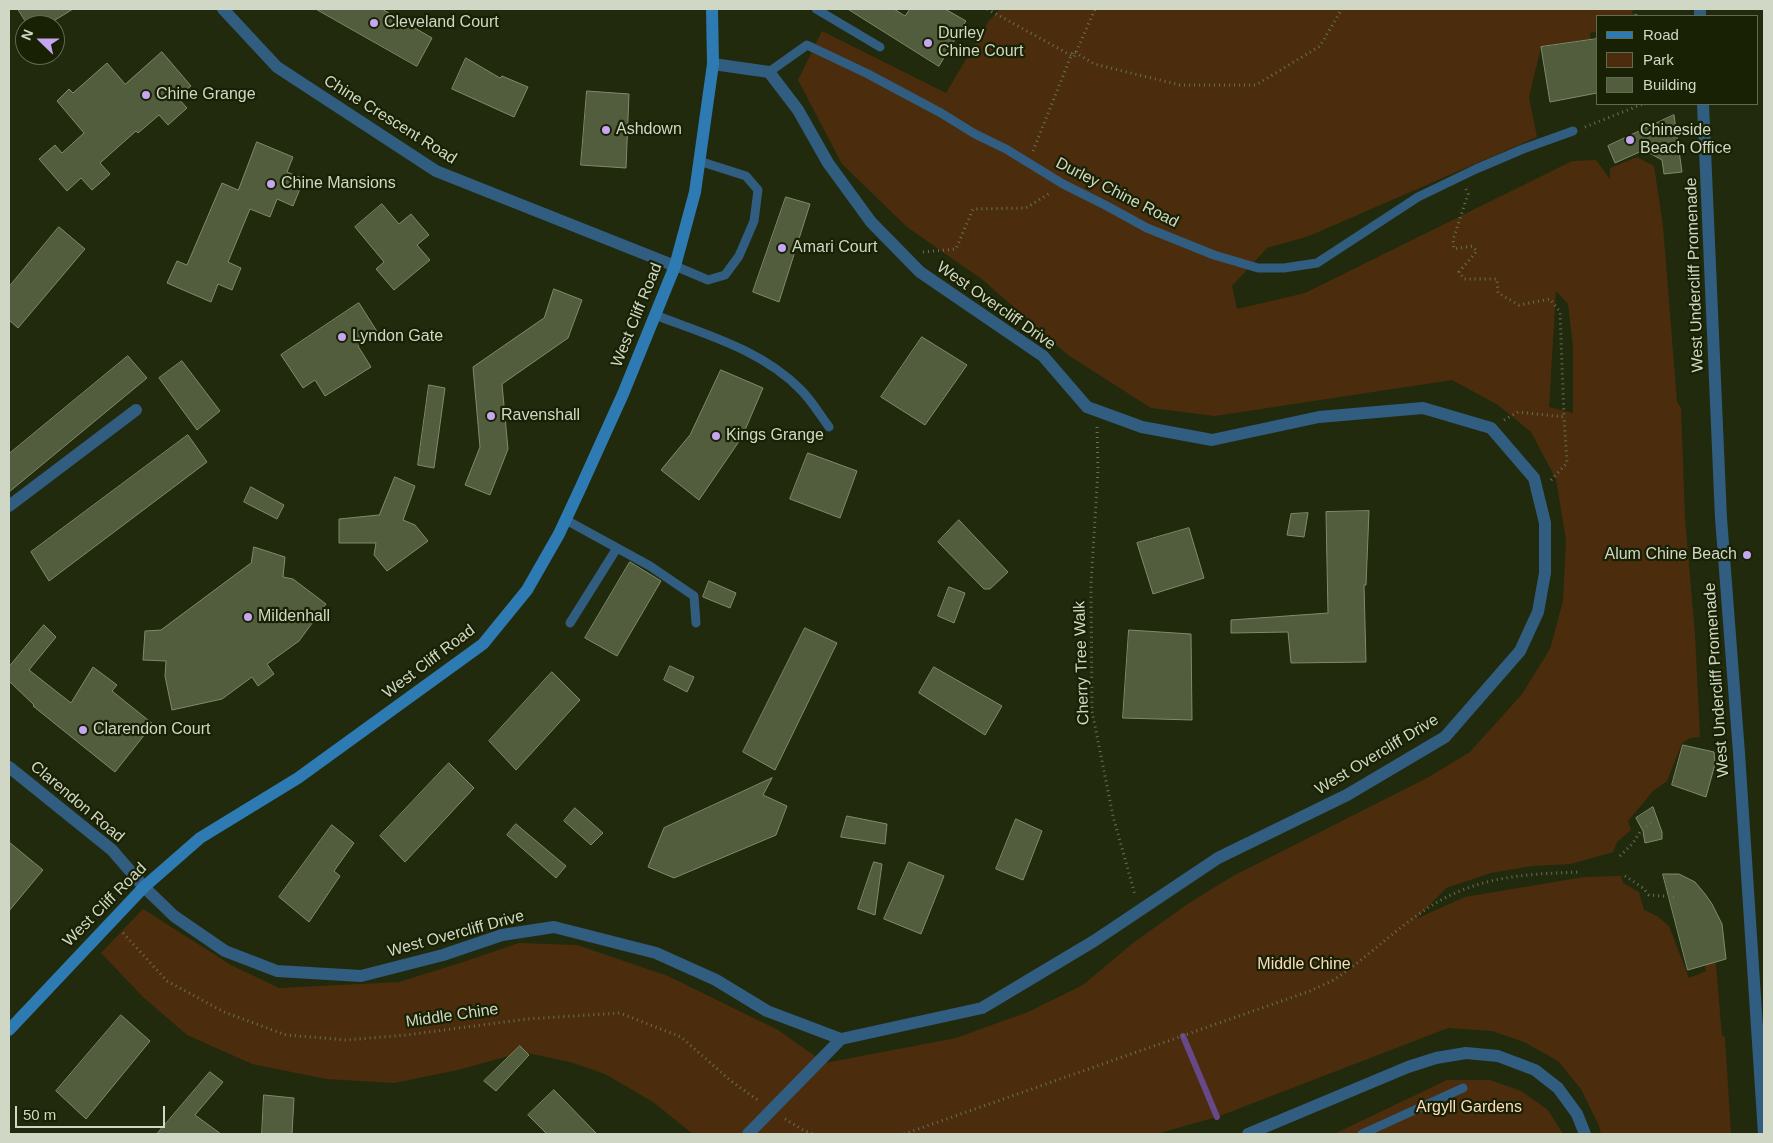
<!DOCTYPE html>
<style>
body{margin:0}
#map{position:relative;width:1773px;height:1143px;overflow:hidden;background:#212a0c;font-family:Helvetica,sans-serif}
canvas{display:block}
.frame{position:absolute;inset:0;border:10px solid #d0d7c5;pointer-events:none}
.legend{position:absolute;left:1596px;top:15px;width:162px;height:90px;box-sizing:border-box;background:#182103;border:1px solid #626a51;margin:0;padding:6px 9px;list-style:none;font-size:15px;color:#d0d7c5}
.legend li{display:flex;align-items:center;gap:10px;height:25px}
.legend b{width:25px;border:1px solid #626a51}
.north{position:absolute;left:15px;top:15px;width:50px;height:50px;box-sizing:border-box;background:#182103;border:1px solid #626a51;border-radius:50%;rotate:292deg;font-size:14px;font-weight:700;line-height:20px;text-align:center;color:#d0d7c5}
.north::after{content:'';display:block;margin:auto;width:18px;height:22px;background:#c6a6f0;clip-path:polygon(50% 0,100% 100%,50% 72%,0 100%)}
.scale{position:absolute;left:15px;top:1106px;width:150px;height:22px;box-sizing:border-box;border:2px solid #d0d7c5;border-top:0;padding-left:6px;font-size:15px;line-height:18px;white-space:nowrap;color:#d0d7c5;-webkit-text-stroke:4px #182103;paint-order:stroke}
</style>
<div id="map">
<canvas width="1773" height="1143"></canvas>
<div class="frame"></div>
<ul class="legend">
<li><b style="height:6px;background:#2e7bb3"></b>Road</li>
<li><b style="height:14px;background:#4b2d0d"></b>Park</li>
<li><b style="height:14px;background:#525d3d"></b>Building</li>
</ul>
<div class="north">N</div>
<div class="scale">50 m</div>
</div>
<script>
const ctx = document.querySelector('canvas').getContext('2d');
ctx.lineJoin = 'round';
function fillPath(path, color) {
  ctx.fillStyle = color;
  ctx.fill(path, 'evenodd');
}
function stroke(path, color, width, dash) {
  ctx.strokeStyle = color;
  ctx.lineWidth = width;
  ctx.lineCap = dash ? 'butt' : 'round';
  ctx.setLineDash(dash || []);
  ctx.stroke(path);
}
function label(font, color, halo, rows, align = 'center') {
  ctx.font = font + ' Helvetica,sans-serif';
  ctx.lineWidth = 4.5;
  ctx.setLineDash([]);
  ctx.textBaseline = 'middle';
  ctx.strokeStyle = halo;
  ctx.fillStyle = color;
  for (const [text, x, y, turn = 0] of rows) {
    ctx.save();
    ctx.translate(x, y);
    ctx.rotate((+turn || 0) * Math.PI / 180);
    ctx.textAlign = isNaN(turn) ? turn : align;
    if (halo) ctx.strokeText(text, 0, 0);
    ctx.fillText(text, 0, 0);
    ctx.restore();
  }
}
fillPath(new Path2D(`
 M 1000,9 L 1632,9 L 1633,15 L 1630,16 L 1597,16 L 1597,31 L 1590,33 L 1591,39 L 1541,47 L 1529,97 L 1537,137 L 1309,236 L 1267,248 L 1232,286 L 1237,309 L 1305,293 L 1572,161 L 1596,160 L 1610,179 L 1610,168 L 1637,157 L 1654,166 L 1663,226 L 1677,402 L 1681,408 L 1685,518 L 1695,635 L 1700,737 L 1690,738 L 1682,743 L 1667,781 L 1653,791 L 1628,821 L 1631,830 L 1617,842 L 1613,852 L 1571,864 L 1532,866 L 1491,873 L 1446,888 L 1416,919 L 1465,897 L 1584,877 L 1621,876 L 1623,883 L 1639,892 L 1644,910 L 1657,916 L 1669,926 L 1689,978 L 1706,971 L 1702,946 L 1714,942 L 1722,1036 L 1725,1037 L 1731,1134 L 1601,1134 L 1599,1126 L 1581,1089 L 1558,1061 L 1524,1042 L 1492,1031 L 1448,1028 L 1217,1117 L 1156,1134 L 693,1134 L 653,1102 L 605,1074 L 570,1062 L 523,1052 L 458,1070 L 394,1083 L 326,1079 L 252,1064 L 187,1035 L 143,997 L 101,953 L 143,909 L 231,965 L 279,988 L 399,982 L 460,963 L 519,943 L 577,945 L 668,976 L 778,1030 L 825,1063 L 956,1038 L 1028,1012 L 1083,985 L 1133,943 L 1189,903 L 1233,876 L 1427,778 L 1470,752 L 1522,694 L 1550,649 L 1563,601 L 1566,540 L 1556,479 L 1531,432 L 1498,405 L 1452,380 L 1215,416 L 1151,408 L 1068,355 L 983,280 L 907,227 L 842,164 L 798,80 L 822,31 L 946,93 L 988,22 ZM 1556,291 L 1568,304 L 1573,346 L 1573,413 L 1549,407 Z
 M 1447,1080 L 1490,1080 L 1521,1091 L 1548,1110 L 1563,1134 L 1334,1134 Z`), '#4b2d0d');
stroke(new Path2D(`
 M 1183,1036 L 1217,1117`), '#67498a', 6);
const building = new Path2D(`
 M 18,9 L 73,9 L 47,25 L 28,25 Z
 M 316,9 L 382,9 L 432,38 L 417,66 Z
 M 848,9 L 894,9 L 905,16 L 910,9 L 945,9 L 966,21 L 939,66 Z
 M 1597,39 L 1597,93 L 1550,102 L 1541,47 Z
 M 162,52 L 191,86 L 177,97 L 187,108 L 168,125 L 159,115 L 138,133 L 136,131 L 100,163 L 110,174 L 92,190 L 81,178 L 67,191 L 39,159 L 55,145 L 62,153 L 84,133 L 57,101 L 69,89 L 73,93 L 107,63 L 125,84 Z
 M 466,58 L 500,78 L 502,76 L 528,87 L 514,117 L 452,89 Z
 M 587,91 L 629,94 L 626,168 L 581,165 Z
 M 1674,115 L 1682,172 L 1664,174 L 1662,160 L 1644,150 L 1615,163 L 1608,146 Z
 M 257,142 L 293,157 L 287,172 L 304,179 L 293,206 L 277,199 L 270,217 L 250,209 L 228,262 L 241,268 L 232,290 L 218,284 L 211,302 L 167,283 L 177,261 L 187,265 L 222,183 L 238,190 Z
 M 786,197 L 810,204 L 779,302 L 753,292 Z
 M 382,204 L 399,224 L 411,214 L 429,235 L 417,245 L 430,260 L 394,290 L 376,269 L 384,262 L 355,227 Z
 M 59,227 L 85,249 L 18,328 L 9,320 L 9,287 Z
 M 554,289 L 582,300 L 568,338 L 502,384 L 508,449 L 490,495 L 465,485 L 480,447 L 473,367 L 544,318 Z
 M 359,303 L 378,333 L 358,346 L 371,367 L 325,396 L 315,380 L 303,388 L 281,355 Z
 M 922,337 L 967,365 L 925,425 L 881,397 Z
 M 128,356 L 147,378 L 9,492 L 9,454 Z
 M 182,361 L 220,411 L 197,430 L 159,378 Z
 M 721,370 L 763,388 L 742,437 L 699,500 L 661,470 L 690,435 Z
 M 429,385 L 445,388 L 434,468 L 418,465 Z
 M 188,435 L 207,462 L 49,581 L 31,552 Z
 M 808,453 L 857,471 L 840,518 L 790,499 Z
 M 395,477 L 415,486 L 403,520 L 415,525 L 428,541 L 387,571 L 374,555 L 376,543 L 339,543 L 339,519 L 379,515 Z
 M 251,487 L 284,505 L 277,519 L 244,502 Z
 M 1369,511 L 1366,585 L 1364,585 L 1366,662 L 1291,663 L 1288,632 L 1231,633 L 1231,620 L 1328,613 L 1326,512 Z
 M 1308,513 L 1304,537 L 1287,535 L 1291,514 Z
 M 959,520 L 1008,572 L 990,589 L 984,589 L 938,542 Z
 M 1189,528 L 1204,578 L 1153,594 L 1137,543 Z
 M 254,547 L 285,557 L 283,577 L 293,579 L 326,604 L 299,641 L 267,664 L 274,674 L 258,686 L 252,677 L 222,699 L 172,710 L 165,676 L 166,661 L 143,660 L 145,631 L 161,630 L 251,563 Z
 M 630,562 L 661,581 L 617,656 L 585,638 Z
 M 709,581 L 736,593 L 730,608 L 703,597 Z
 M 949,587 L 965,593 L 954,623 L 938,616 Z
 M 44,625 L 56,637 L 29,670 L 71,703 L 93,667 L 117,685 L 112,691 L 153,724 L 115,772 L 33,706 L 34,705 L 9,681 L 9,667 Z
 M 805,628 L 837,643 L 775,770 L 743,752 Z
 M 1129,630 L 1191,634 L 1192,720 L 1123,718 Z
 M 670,666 L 694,677 L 687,692 L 664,680 Z
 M 934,667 L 1002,706 L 985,735 L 919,693 Z
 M 552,672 L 580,700 L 516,770 L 489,741 Z
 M 1683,745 L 1714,752 L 1715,764 L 1706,797 L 1672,785 Z
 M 449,763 L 474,788 L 405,862 L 380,836 Z
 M 772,778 L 763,795 L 787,806 L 776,835 L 674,878 L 648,867 L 664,828 Z
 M 1653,807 L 1662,832 L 1662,839 L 1645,843 L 1643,831 L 1636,818 Z
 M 575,808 L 603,833 L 591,845 L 564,821 Z
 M 847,816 L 887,824 L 885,844 L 841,837 Z
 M 1016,819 L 1042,831 L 1023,880 L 996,869 Z
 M 516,824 L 566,866 L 556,878 L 507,835 Z
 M 332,825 L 354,843 L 334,871 L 340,876 L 309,922 L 279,897 Z
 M 9,842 L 43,870 L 9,911 Z
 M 874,862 L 882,864 L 875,915 L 858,909 Z
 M 909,862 L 944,876 L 921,934 L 884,919 Z
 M 1663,874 L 1679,874 L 1695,882 L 1705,894 L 1712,904 L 1722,924 L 1726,959 L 1688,970 Z
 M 121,1015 L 150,1041 L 86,1119 L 56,1091 Z
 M 520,1046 L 529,1055 L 496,1091 L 484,1081 Z
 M 210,1072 L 223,1082 L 195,1115 L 221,1134 L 157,1134 Z
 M 554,1090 L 597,1134 L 547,1134 L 528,1115 Z
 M 264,1095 L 294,1098 L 292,1134 L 262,1134 Z`);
fillPath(building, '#525d3d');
stroke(building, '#7f8b69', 1);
stroke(new Path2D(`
 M 987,9 L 1074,57 L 1095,9
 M 1635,9 L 1636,16
 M 1585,127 L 1643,104
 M 1033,151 L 1073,51 L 1094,64 L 1180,85 L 1256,85 L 1320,46 L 1342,9
 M 1466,189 L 1468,194 L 1453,240 L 1454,249 L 1472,246 L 1477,251 L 1459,272 L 1464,279 L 1497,279 L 1498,293 L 1519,305 L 1550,299 L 1560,312 L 1564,417 L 1518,412 L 1504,420
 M 923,252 L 956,249 L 973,209 L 1026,208 L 1050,193
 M 1097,427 L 1098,469 L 1091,585 L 1092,711 L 1113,816 L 1135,895
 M 1551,480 L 1567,463 L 1564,417
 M 1620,856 L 1633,843 L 1641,830 L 1654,821
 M 1625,876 L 1643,888 L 1649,895 L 1675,897
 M 123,933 L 167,981 L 224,1012 L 286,1035 L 347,1040 L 406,1035 L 527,1019 L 620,1013 L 681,1037 L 731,1081 L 759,1101
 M 785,1119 L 803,1130 L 813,1134
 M 904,1134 L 1310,991 C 1320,986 1332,982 1341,975 C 1368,956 1392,933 1419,914 C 1470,877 1520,874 1580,872`), '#697158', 3, [1, 4]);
stroke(new Path2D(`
 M 816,9 L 880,47
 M 769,72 L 807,45 L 868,74 L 941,113 L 975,134 L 1006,149 L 1063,184 L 1105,205 L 1147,228 L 1214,255 L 1258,268 L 1284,268 L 1317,263 L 1418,197 L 1476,169 L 1523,149 L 1573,131
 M 675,266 L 708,280 L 725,275 L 739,256 L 754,221 L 758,190 L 746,176 L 699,161
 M 655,315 C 707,335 762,350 801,390 C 812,401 820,415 829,427
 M 566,520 L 650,566 L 694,596 L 696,623
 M 570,623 L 617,548
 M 1362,1134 L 1463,1088`), '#305d80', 9);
stroke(new Path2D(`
 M 223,9 L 277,67 L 436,171 L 675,266
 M 1700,9 L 1700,16
 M 1703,104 L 1721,518 L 1739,753 L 1764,1134
 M 9,506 L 136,410
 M 9,767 L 112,850 L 144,887 L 174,916 L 225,951 L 277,971 L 361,976 L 443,955 L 502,935 L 554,927 L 656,953 L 716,980 L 767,1011 L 841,1039 L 982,1008 L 1094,941 L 1218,858 L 1347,795 L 1445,737 L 1520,651 L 1538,612 L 1545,573 L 1545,523 L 1534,478 L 1491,428 L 1423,408 L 1319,417 L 1212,440 L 1142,427 L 1087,407 L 1043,356 L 920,272 L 871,222 L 828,163 L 798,110 L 769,72 L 713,64
 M 748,1134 L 841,1039
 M 1248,1134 L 1408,1067 L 1436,1058 L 1466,1053 L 1498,1056 L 1535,1070 L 1558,1088 L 1577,1114 L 1585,1134`), '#305d80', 12);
stroke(new Path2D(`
 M 9,1030 L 144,887 L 200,838 L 298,778 L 483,644 L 527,590 L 559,534 L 580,489 L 623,394 L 675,266 L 695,192 L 713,64 L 712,9`), '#2e7bb3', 12);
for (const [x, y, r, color] of [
 [374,23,5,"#c6a6f0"],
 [928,43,5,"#c6a6f0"],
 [146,95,5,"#c6a6f0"],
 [606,130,5,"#c6a6f0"],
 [1630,140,5,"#c6a6f0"],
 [271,184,5,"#c6a6f0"],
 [782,248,5,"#c6a6f0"],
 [342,337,5,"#c6a6f0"],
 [491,416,5,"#c6a6f0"],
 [716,436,5,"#c6a6f0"],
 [1747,555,5,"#c6a6f0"],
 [248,617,5,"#c6a6f0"],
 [83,730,5,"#c6a6f0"]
]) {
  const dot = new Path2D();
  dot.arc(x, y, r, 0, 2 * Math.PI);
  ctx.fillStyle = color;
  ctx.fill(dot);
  stroke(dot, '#182103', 2);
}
label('16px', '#d0d7c5', '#182103', [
 ["Cleveland Court",384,23],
 ["Durley",938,34],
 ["Chine Court",938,52],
 ["Chine Grange",156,95],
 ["Ashdown",616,130],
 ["Chineside",1640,131],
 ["Beach Office",1640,149],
 ["Chine Mansions",281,184],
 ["Amari Court",792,248],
 ["Lyndon Gate",352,337],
 ["Ravenshall",501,416],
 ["Kings Grange",726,436],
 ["Alum Chine Beach",1737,555,"right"],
 ["Mildenhall",258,617],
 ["Clarendon Court",93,730]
], 'left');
label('16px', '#d0d7c5', '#182103', [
 ["Chine Crescent Road",390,120,32],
 ["Durley Chine Road",1117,193,27],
 ["West Undercliff Promenade",1695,275,-92],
 ["West Overcliff Drive",996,306,35],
 ["West Cliff Road",637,315,-68],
 ["West Cliff Road",429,662,-37],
 ["Cherry Tree Walk",1082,663,-92],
 ["West Undercliff Promenade",1717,680,-94],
 ["West Overcliff Drive",1377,755,-31],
 ["Clarendon Road",77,802,40],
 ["West Cliff Road",105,905,-45],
 ["West Overcliff Drive",456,934,-15],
 ["Middle Chine",452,1016,-8]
]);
label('16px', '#fedcbd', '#182103', [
 ["Middle Chine",1304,965],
 ["Argyll Gardens",1469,1108]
]);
</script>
